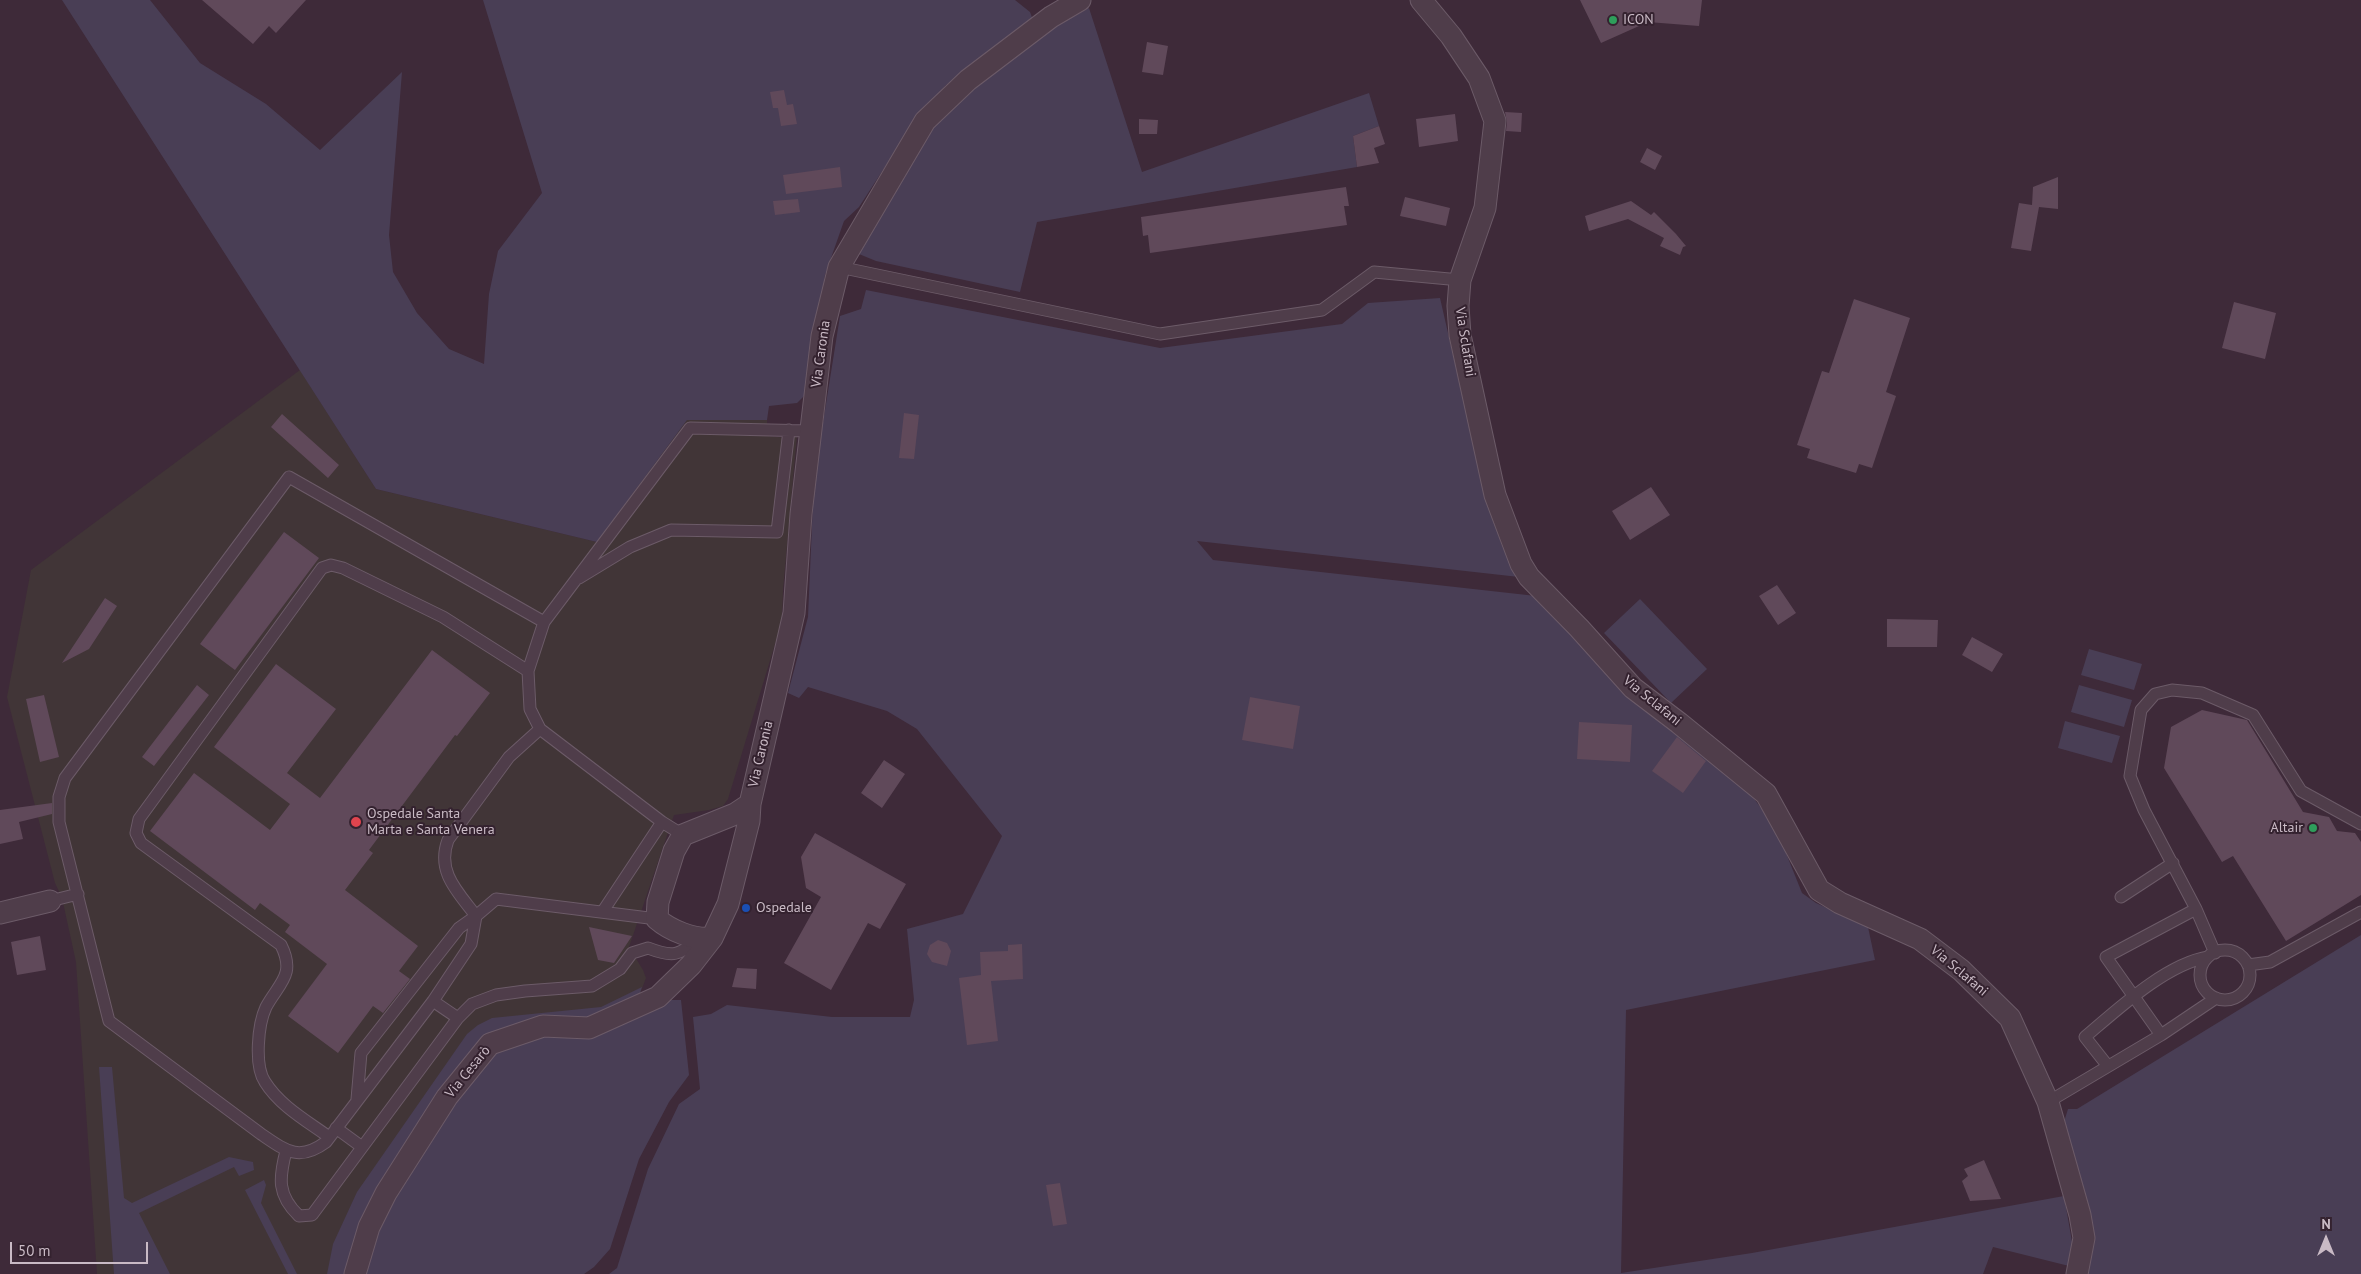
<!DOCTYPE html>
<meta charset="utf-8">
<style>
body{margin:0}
#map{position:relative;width:2361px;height:1274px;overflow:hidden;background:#3e2a39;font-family:"PT Sans",sans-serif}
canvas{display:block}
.north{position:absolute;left:2301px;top:1214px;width:50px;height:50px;-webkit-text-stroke:4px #34222f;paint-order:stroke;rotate:0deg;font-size:14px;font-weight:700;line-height:20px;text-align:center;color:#c9bac5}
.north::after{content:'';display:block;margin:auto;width:18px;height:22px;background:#c9bac5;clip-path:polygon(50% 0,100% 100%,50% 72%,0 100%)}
.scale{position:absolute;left:10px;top:1242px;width:138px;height:22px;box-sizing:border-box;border:2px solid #c9bac5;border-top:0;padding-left:6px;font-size:15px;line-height:18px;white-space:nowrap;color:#c9bac5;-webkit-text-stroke:4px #34222f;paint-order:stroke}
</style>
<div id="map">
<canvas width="2361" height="1274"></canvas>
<div class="north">N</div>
<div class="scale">50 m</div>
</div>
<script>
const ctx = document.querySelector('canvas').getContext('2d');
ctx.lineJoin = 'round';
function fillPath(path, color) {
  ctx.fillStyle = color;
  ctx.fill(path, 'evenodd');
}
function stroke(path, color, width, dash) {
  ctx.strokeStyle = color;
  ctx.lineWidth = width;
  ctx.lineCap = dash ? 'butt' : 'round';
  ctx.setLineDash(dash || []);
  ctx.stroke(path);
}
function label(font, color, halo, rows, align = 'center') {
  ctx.font = font + ' "PT Sans",sans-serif';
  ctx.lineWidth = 4;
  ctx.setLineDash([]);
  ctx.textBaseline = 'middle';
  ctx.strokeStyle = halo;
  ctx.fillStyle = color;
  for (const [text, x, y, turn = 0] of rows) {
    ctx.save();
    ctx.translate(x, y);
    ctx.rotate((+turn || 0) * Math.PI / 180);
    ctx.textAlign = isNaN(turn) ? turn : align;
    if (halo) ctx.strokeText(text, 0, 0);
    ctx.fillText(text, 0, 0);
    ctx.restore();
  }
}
fillPath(new Path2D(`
 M 300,370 L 376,489 L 597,542 L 687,420 L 767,420 L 767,436 L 788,438 L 797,436 L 783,590 L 782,621 L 728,799 L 723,806 L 709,810 L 674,815 L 629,947 L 643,970 L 646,978 L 638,999 L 349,1274 L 97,1274 L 76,962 L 62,898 L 55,883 L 7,697 L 31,570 Z`), '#413537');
fillPath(new Path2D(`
 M 62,0 L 150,0 L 200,63 L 266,104 L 320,150 L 402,72 L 389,235 L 393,272 L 417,313 L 449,349 L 484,364 L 489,294 L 498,251 L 542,193 L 483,0 L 1015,0 L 1030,12 L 1033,20 L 946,85 L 916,119 L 859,207 L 844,221 L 825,275 L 807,393 L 797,403 L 769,406 L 767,420 L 687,420 L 597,542 L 376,489 Z
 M 1089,8 L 1142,172 L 1369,93 L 1379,126 L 1353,136 L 1357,167 L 1037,222 L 1020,292 L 876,261 L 859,254 L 939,117 L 1049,30 Z
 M 866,290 L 1160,348 L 1342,324 L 1368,303 L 1440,298 L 1483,486 L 1502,546 L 1519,577 L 1197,541 L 1213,560 L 1536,596 L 1752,796 L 1776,828 L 1802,893 L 1816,903 L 1868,927 L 1875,960 L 1626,1010 L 1621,1273 L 1752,1253 L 2064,1196 L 2074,1253 L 2069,1266 L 1993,1247 L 1983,1274 L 609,1274 L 617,1268 L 648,1169 L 679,1104 L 700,1089 L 693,1017 L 711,1014 L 727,1005 L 832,1017 L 910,1017 L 914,1000 L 907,929 L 963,914 L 1002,836 L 917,729 L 887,711 L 808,687 L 799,698 L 788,693 L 808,617 L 814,479 L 840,316 L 861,309 Z
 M 1640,599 L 1707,669 L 1671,703 L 1604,633 Z
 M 2089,649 L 2142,664 L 2134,690 L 2081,675 Z
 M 2079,685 L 2132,700 L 2124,727 L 2071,712 Z
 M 2065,721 L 2120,736 L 2112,763 L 2058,748 Z
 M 2361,935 L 2361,1274 L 2083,1274 L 2064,1122 L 2068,1109 L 2077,1109 Z
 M 642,987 L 638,999 L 605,1016 L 489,1038 L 349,1274 L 327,1274 L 333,1244 L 357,1192 L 467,1034 L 478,1025 L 492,1018 L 601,1007 Z
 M 665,1000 L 681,1000 L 689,1075 L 669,1102 L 639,1159 L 610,1249 L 594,1267 L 584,1274 L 362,1274 L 376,1228 L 455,1101 L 494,1051 Z
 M 99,1067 L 112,1067 L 124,1198 L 132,1203 L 229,1157 L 253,1162 L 254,1170 L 239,1176 L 234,1167 L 139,1213 L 170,1274 L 114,1274 Z
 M 264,1180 L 266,1185 L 261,1203 L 297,1274 L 288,1274 L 245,1190 Z`), '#493e55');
fillPath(new Path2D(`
 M 202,0 L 306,0 L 276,33 L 269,26 L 253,44 Z
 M 1580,0 L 1702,0 L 1699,26 L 1648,22 L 1601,43 Z
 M 1147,42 L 1168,46 L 1163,75 L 1142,72 Z
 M 784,90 L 787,105 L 793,104 L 797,124 L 781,126 L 778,108 L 773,108 L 770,92 Z
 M 1505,112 L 1522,113 L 1521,132 L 1506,131 L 1507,122 Z
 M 1455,114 L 1458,141 L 1419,147 L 1416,119 Z
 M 1139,119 L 1158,120 L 1157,134 L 1139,134 Z
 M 1379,126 L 1385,144 L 1374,148 L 1379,163 L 1357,167 L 1353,136 Z
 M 1647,148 L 1662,156 L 1655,170 L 1640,162 Z
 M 840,167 L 842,187 L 786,194 L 783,175 Z
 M 2058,177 L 2058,209 L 2039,207 L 2031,251 L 2011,248 L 2019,203 L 2032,205 L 2033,187 Z
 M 1346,187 L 1349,206 L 1344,206 L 1347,225 L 1150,253 L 1148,235 L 1143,236 L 1141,217 Z
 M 1405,197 L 1450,208 L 1446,226 L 1400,216 Z
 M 798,199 L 800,212 L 775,215 L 773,201 Z
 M 1631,201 L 1651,215 L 1654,212 L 1676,234 L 1686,246 L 1683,247 L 1680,255 L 1660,246 L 1664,238 L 1628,219 L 1589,231 L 1585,216 Z
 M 1854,299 L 1910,318 L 1886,392 L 1896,396 L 1872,468 L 1859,464 L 1856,473 L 1807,458 L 1810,449 L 1797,445 L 1822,371 L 1829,373 Z
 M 2234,302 L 2276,313 L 2265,359 L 2222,348 Z
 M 904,413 L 919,415 L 914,459 L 899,458 Z
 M 282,414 L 339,465 L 328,478 L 271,427 Z
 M 1651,487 L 1670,515 L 1630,540 L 1612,511 Z
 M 284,532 L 319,558 L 235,670 L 200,644 Z
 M 1777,585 L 1796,613 L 1778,625 L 1759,596 Z
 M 105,598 L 117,606 L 89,649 L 62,663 Z
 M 1887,619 L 1938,620 L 1937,647 L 1887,647 Z
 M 1972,637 L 2003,654 L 1992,672 L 1962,655 Z
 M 432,650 L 490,693 L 457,736 L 455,735 L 369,850 L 373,853 L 345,890 L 418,946 L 399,971 L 410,979 L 383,1013 L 373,1006 L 338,1053 L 288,1016 L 327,964 L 285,932 L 290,925 L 260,903 L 255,910 L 150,831 L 194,773 L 270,830 L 290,804 L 214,747 L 276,664 L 336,709 L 287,773 L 320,798 Z
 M 197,685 L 209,695 L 154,766 L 142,757 Z
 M 44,695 L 59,757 L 40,762 L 26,699 Z
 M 1250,697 L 1300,706 L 1293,749 L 1242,740 Z
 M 2202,710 L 2247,720 L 2303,812 L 2329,817 L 2337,831 L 2355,833 L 2361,842 L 2361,895 L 2286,941 L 2233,856 L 2222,862 L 2164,768 L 2171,727 Z
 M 1579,722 L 1632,725 L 1630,762 L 1577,759 Z
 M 1677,737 L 1706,761 L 1683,793 L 1652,771 Z
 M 884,760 L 905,774 L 882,808 L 861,793 Z
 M 52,803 L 52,814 L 19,822 L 23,839 L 0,844 L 0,810 Z
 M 815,833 L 906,884 L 880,929 L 868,923 L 831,990 L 784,963 L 821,897 L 806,888 L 801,857 Z
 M 589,927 L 632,936 L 614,963 L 598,960 Z
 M 40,936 L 46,970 L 17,975 L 11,942 Z
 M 938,940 L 947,943 L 951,951 L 947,966 L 932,962 L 927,954 L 930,945 Z
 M 1022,944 L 1023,979 L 991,981 L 998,1041 L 967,1045 L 959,978 L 981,975 L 980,952 L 1008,951 L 1008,945 Z
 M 737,968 L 757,969 L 756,989 L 732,987 Z
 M 1984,1160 L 2001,1199 L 1970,1201 L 1962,1181 L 1968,1176 L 1964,1169 Z
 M 1060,1183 L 1067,1224 L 1053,1226 L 1046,1185 Z`), '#60495a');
const service = new Path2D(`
 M 839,267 L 1160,334 L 1322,310 L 1374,272 L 1460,280
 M 579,578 L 630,547 L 671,530 L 777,532 L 789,430
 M 544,622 L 289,477 L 65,778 L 59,797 L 59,822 L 109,1021 L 261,1134 C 286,1151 299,1162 326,1142 L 433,1001 L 471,944 L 476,916 L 496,899 L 657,919
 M 683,835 L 662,822 L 540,729 L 530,709 L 528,671 L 544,622 L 690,428 L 811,431
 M 2121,897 L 2173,863
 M 50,901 L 78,894
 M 603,911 L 662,822
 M2200 975a25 25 0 1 1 50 0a25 25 0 1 1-50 0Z
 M 2215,953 L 2196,909 L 2144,810 L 2130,776 L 2141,710 L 2155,694 L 2172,690 L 2202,693 L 2253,715 L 2301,791 L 2361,824
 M 2248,965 L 2270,962 L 2361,912
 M 433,1001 L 458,1018
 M 2161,1035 L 2106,957 L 2196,909
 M 2107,1065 L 2085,1037 C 2118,1009 2166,964 2208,957
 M 357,1099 L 361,1053 L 459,928 L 476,916 C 458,892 436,872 448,840 L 509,757 L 540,729
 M 2048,1102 L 2161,1035 L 2216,998
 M 336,1128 L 362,1147
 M 329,1137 C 307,1121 280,1106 265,1082 C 254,1066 258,1024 266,1007 C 279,983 296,975 281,945 L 141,843 L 136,833 L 139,819 L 322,568 L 331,565 L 343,568 L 443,617 L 528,671
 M 286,1151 C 279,1178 277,1195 299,1216 L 312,1215 L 458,1018 L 472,1004 L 496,995 L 525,991 L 592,986 L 620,969 L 632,953 L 648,948 C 674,958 678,955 700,939`);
const minor = new Path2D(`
 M 1421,0 L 1451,36 L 1479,78 L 1495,121 L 1485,208 L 1460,280 L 1458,306 L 1460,335 L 1495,495 L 1521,564 L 1529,577 L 1579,628 L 1633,688 L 1679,723 L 1766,794 L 1819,890 L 1840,903 L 1920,939 L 1961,970 L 2010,1018 L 2048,1102 L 2080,1215 L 2084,1238 L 2077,1274
 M 0,913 L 50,901
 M 712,938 C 694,940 671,931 657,919 L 658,902 L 674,851 L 683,835 L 735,814 L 750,804
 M 355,1274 L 369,1227 L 386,1193 L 447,1097 L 490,1044 L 543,1026 L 589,1028 L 658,997 L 691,965 L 712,938 L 728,904 L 749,821 L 750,804 L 794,613 L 801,514 L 822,336 L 839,267 L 925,121 L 968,80 L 1051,17 L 1080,0`);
stroke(service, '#6c5b68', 13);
stroke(minor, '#6c5b68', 23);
stroke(service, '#4f3d4a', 11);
stroke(minor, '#4f3d4a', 21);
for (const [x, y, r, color] of [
 [1613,20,5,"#2e9e5b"],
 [356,822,6,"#e0444e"],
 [2313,828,5,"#2e9e5b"],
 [746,908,5,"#1a4fb4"]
]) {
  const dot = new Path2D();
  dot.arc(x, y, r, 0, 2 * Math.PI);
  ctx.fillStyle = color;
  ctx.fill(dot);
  stroke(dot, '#34222f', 2);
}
label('14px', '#c9bac5', '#34222f', [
 ["ICON",1623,20],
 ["Ospedale Santa",367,814],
 ["Marta e Santa Venera",367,830],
 ["Altair",2303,828,"right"],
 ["Ospedale",756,908]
], 'left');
label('14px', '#c9bac5', '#34222f', [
 ["Via Sclafani",1465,342,81],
 ["Via Caronia",821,354,-82],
 ["Via Sclafani",1652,701,39],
 ["Via Caronia",761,754,-77],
 ["Via Sclafani",1959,971,40],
 ["Via Cesarò",468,1072,-51]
]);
</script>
